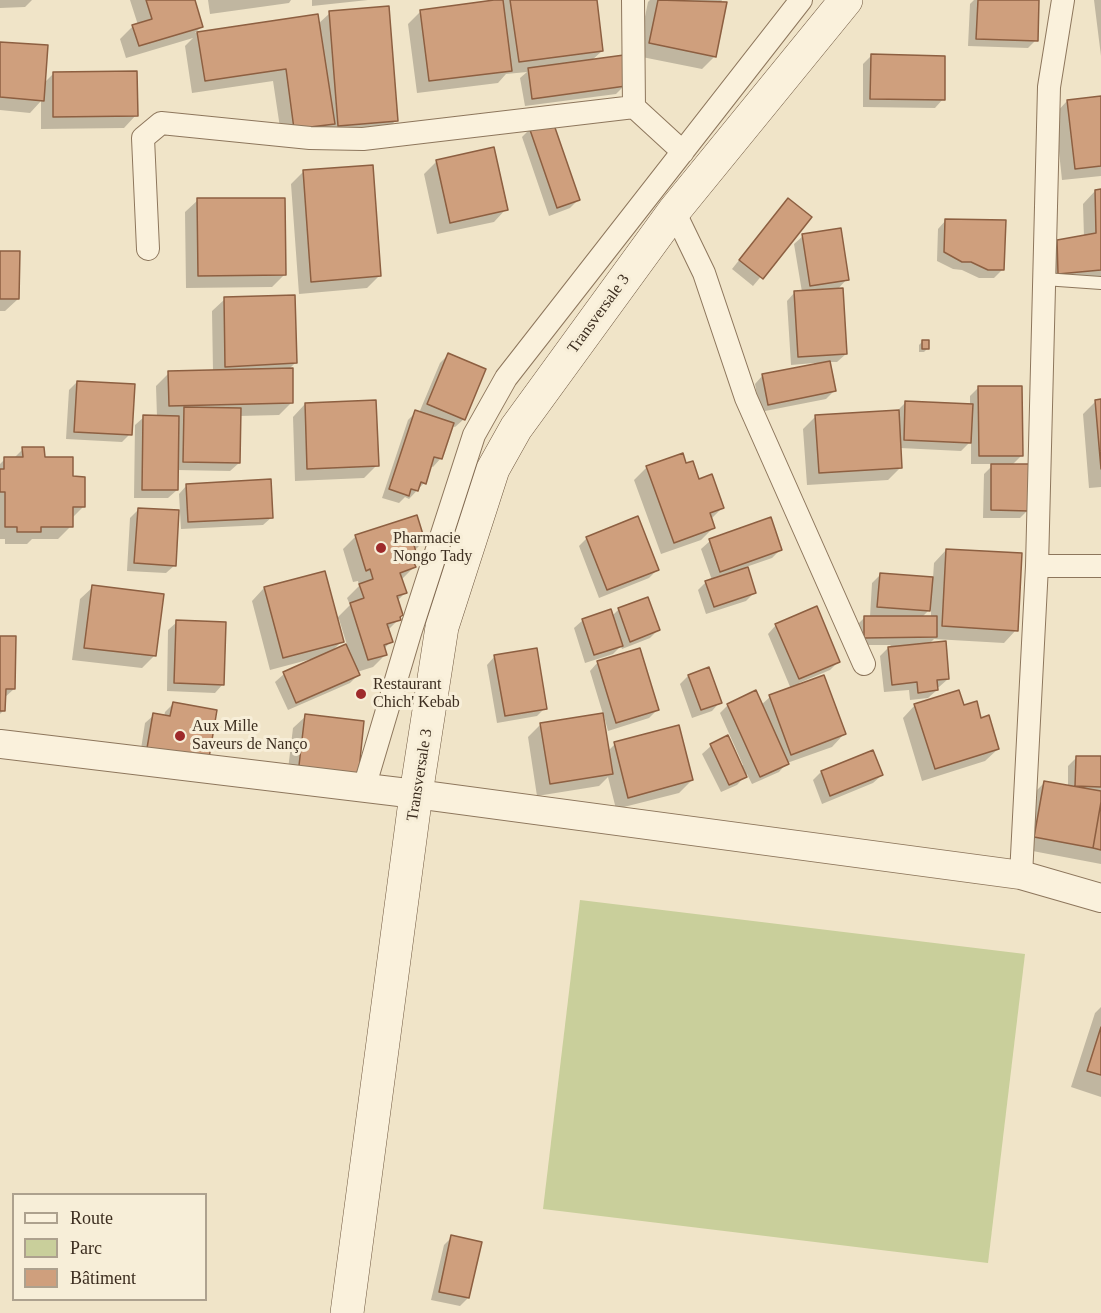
<!DOCTYPE html>
<meta charset="utf-8">
<style>
body{margin:0}
#map{position:relative;width:1101px;height:1313px;overflow:hidden;background:#f0e4c8;font-family:"Times New Roman",serif}
canvas{display:block}
.legend{position:absolute;left:12px;top:1193px;width:195px;height:108px;box-sizing:border-box;background:#f7eed8;border:2px solid #ada18e;margin:0;padding:8px 10px;list-style:none;font-size:18px;color:#3d2e20}
.legend li{display:flex;align-items:center;gap:12px;height:30px}
.legend b{width:30px;border:2px solid #ada18e}
</style>
<div id="map">
<canvas width="1101" height="1313"></canvas>
<ul class="legend">
<li><b style="height:8px;background:#faf1dc"></b>Route</li>
<li><b style="height:16px;background:#c9cf9b"></b>Parc</li>
<li><b style="height:16px;background:#cf9f7d"></b>Bâtiment</li>
</ul>
</div>
<script>
const ctx = document.querySelector('canvas').getContext('2d');
ctx.lineJoin = 'round';
function fillPath(path, color) {
  ctx.fillStyle = color;
  ctx.fill(path, 'evenodd');
}
function stroke(path, color, width, dash) {
  ctx.strokeStyle = color;
  ctx.lineWidth = width;
  ctx.lineCap = dash ? 'butt' : 'round';
  ctx.setLineDash(dash || []);
  ctx.stroke(path);
}
function label(font, color, halo, rows, align = 'center') {
  ctx.font = font + ' "Times New Roman",serif';
  ctx.lineWidth = 6;
  ctx.setLineDash([]);
  ctx.textBaseline = 'middle';
  ctx.strokeStyle = halo;
  ctx.fillStyle = color;
  for (const [text, x, y, turn = 0] of rows) {
    ctx.save();
    ctx.translate(x, y);
    ctx.rotate((+turn || 0) * Math.PI / 180);
    ctx.textAlign = isNaN(turn) ? turn : align;
    if (halo) ctx.strokeText(text, 0, 0);
    ctx.fillText(text, 0, 0);
    ctx.restore();
  }
}
fillPath(new Path2D(`
 M 580,900 L 1025,954 L 988,1263 L 543,1209 Z`), '#c9cf9b');
fillPath(new Path2D(`
 M 0,0 L 32,0 L 25,7 L 0,8 Z
 M 130,0 L 194,0 L 201,27 L 195,33 L 317,15 L 318,24 L 330,13 L 396,120 L 384,133 L 282,141 L 273,81 L 192,93 L 185,46 L 193,38 L 126,58 L 120,39 L 133,26 L 138,25 Z
 M 208,0 L 291,0 L 289,3 L 210,14 Z
 M 312,0 L 368,0 L 312,6 Z
 M 499,0 L 595,0 L 602,51 L 591,61 L 624,86 L 616,94 L 525,106 L 520,78 L 527,72 L 506,74 L 498,83 L 417,93 L 408,24 L 421,11 Z
 M 650,0 L 722,0 L 721,2 L 726,3 L 715,56 L 702,69 L 637,56 L 648,2 Z
 M 974,0 L 1038,0 L 1036,40 L 1028,48 L 968,46 L 970,4 Z
 M 1094,0 L 1101,0 L 1101,56 Z
 M 0,43 L 44,83 L 54,73 L 136,115 L 124,128 L 41,129 L 41,101 L 30,113 L 0,110 Z
 M 871,56 L 943,99 L 935,108 L 863,107 L 863,64 Z
 M 1101,98 L 1101,176 L 1062,180 L 1055,114 L 1067,101 Z
 M 530,129 L 578,200 L 570,208 L 549,216 L 522,137 Z
 M 437,161 L 506,209 L 494,222 L 437,234 L 424,174 Z
 M 304,171 L 379,276 L 367,288 L 299,294 L 291,184 Z
 M 1095,191 L 1101,191 L 1101,281 L 1046,286 L 1045,254 L 1057,241 L 1084,237 L 1083,204 Z
 M 198,200 L 284,275 L 272,287 L 186,288 L 185,212 Z
 M 780,209 L 810,218 L 753,286 L 732,269 Z
 M 946,220 L 1002,270 L 994,278 L 979,278 L 962,270 L 953,269 L 937,261 L 938,229 Z
 M 803,236 L 847,279 L 837,290 L 846,354 L 837,362 L 829,362 L 834,391 L 826,399 L 760,412 L 755,384 L 763,375 L 815,365 L 814,363 L 791,365 L 787,301 L 795,292 L 802,292 L 794,244 Z
 M 0,252 L 18,299 L 5,311 L 0,311 Z
 M 225,299 L 295,363 L 288,370 L 292,402 L 279,415 L 239,416 L 239,463 L 230,471 L 177,470 L 177,490 L 168,498 L 134,498 L 135,425 L 144,417 L 157,417 L 156,386 L 169,373 L 213,372 L 212,311 Z
 M 923,341 L 928,348 L 924,352 L 919,352 L 919,345 Z
 M 448,355 L 464,419 L 455,427 L 452,426 L 441,458 L 433,467 L 430,466 L 424,483 L 409,499 L 405,497 L 399,503 L 382,498 L 408,420 L 416,412 L 419,413 L 440,363 Z
 M 77,382 L 130,434 L 122,442 L 66,439 L 69,390 Z
 M 978,388 L 1022,455 L 1011,466 L 1028,510 L 1020,518 L 983,518 L 984,474 L 994,464 L 971,464 L 971,441 L 961,451 L 900,448 L 901,467 L 888,480 L 807,485 L 803,429 L 816,416 L 897,411 L 906,402 L 970,405 L 970,396 Z
 M 1096,401 L 1101,401 L 1101,487 L 1089,488 L 1083,414 Z
 M 305,404 L 377,465 L 364,478 L 295,481 L 293,417 Z
 M 23,449 L 43,459 L 71,478 L 84,506 L 71,519 L 71,526 L 58,539 L 32,539 L 27,544 L 5,544 L 5,539 L 0,539 L 0,464 L 5,459 L 13,459 Z
 M 686,465 L 723,507 L 711,519 L 714,527 L 701,540 L 661,554 L 634,480 L 647,467 Z
 M 187,485 L 272,517 L 263,525 L 181,529 L 180,512 L 177,512 L 175,565 L 166,573 L 127,571 L 130,518 L 138,510 L 180,512 L 179,494 Z
 M 356,536 L 424,541 L 414,551 L 416,559 L 412,563 L 414,567 L 401,580 L 405,593 L 397,601 L 399,619 L 388,630 L 391,641 L 384,649 L 386,654 L 373,667 L 357,672 L 358,675 L 350,683 L 288,710 L 275,682 L 284,674 L 316,659 L 315,658 L 270,670 L 252,601 L 264,588 L 336,619 L 350,605 L 347,598 L 359,586 L 358,581 L 353,582 L 343,549 ZM 336,619 L 339,619 L 347,645 L 331,652 L 342,641 Z
 M 587,538 L 657,570 L 649,578 L 599,598 L 579,546 Z
 M 710,541 L 781,549 L 772,558 L 746,567 L 754,593 L 746,601 L 706,614 L 698,590 L 706,582 L 712,580 L 701,549 Z
 M 946,550 L 1016,630 L 1004,643 L 934,639 L 929,644 L 948,679 L 939,687 L 937,687 L 937,690 L 928,698 L 910,700 L 909,690 L 884,692 L 880,656 L 891,645 L 856,645 L 856,626 L 865,617 L 870,617 L 872,583 L 881,574 L 933,578 L 934,563 ZM 931,608 L 931,618 L 921,618 Z
 M 93,587 L 154,656 L 142,668 L 72,660 L 80,599 Z
 M 619,609 L 658,630 L 650,638 L 622,649 L 621,646 L 613,654 L 585,663 L 574,628 L 583,620 L 612,616 Z
 M 177,622 L 223,684 L 215,693 L 167,691 L 168,630 Z
 M 776,625 L 839,661 L 830,670 L 799,683 L 844,734 L 832,747 L 787,763 L 779,772 L 752,784 L 747,774 L 737,785 L 721,792 L 702,754 L 711,746 L 727,737 L 741,766 L 743,765 L 720,713 L 728,705 L 761,705 L 770,697 L 791,689 L 768,634 Z
 M 0,637 L 14,689 L 4,698 L 4,710 L 0,714 Z
 M 495,656 L 545,708 L 537,716 L 497,723 L 487,665 Z
 M 598,662 L 658,709 L 649,718 L 608,731 L 604,716 L 602,717 L 608,751 L 615,744 L 692,780 L 679,793 L 616,809 L 608,777 L 599,786 L 537,796 L 528,737 L 540,725 L 603,714 L 590,671 Z
 M 688,676 L 720,702 L 712,711 L 692,718 L 680,684 Z
 M 173,704 L 207,763 L 139,762 L 145,723 L 154,715 L 164,717 L 165,712 Z
 M 915,705 L 963,707 L 980,720 L 998,749 L 985,761 L 922,781 L 903,718 Z
 M 306,716 L 363,722 L 286,786 L 293,728 Z
 M 1077,757 L 1101,758 L 1101,864 L 1022,849 L 1032,795 L 1045,782 L 1068,787 L 1068,766 Z
 M 821,772 L 882,775 L 873,783 L 822,804 L 813,780 Z
 M 1101,1007 L 1101,1097 L 1071,1087 L 1095,1013 Z
 M 452,1237 L 468,1298 L 460,1306 L 431,1300 L 444,1245 Z`), '#0003');
const building = new Path2D(`
 M 146,0 L 195,0 L 203,27 L 139,46 L 132,25 L 152,19 Z
 M 494,0 L 503,0 L 512,71 L 429,81 L 420,10 Z
 M 510,0 L 597,0 L 603,51 L 519,62 Z
 M 658,0 L 727,2 L 716,57 L 649,43 Z
 M 978,0 L 1039,0 L 1038,41 L 976,39 Z
 M 389,6 L 398,121 L 338,126 L 329,11 Z
 M 318,14 L 335,124 L 294,129 L 286,69 L 205,81 L 197,32 Z
 M 0,42 L 48,45 L 44,101 L 0,97 Z
 M 871,54 L 945,56 L 945,100 L 870,99 Z
 M 624,55 L 626,86 L 532,99 L 528,68 Z
 M 137,71 L 138,116 L 53,117 L 53,72 Z
 M 1101,96 L 1101,166 L 1075,169 L 1067,100 Z
 M 552,119 L 580,200 L 557,208 L 529,127 Z
 M 494,147 L 508,210 L 450,223 L 436,160 Z
 M 373,165 L 381,276 L 311,282 L 303,170 Z
 M 1101,189 L 1101,270 L 1058,274 L 1057,240 L 1096,233 L 1095,190 Z
 M 197,198 L 285,198 L 286,275 L 198,276 Z
 M 788,198 L 812,217 L 763,279 L 739,260 Z
 M 945,219 L 1006,220 L 1004,270 L 988,270 L 971,262 L 962,262 L 944,252 Z
 M 841,228 L 849,280 L 810,286 L 802,234 Z
 M 0,251 L 20,251 L 19,299 L 0,299 Z
 M 843,288 L 847,354 L 798,357 L 794,291 Z
 M 295,295 L 297,363 L 225,367 L 224,297 Z
 M 922,340 L 929,340 L 929,349 L 922,349 Z
 M 448,353 L 486,369 L 465,420 L 427,404 Z
 M 830,361 L 836,391 L 768,405 L 762,374 Z
 M 293,368 L 293,403 L 169,406 L 168,371 Z
 M 77,381 L 135,384 L 132,435 L 74,432 Z
 M 978,386 L 1022,386 L 1023,456 L 979,456 Z
 M 1101,399 L 1101,469 L 1095,400 Z
 M 376,400 L 379,466 L 307,469 L 305,403 Z
 M 905,401 L 973,404 L 971,443 L 904,440 Z
 M 184,407 L 241,408 L 240,463 L 183,462 Z
 M 415,410 L 454,423 L 442,459 L 434,457 L 426,484 L 421,482 L 418,491 L 411,489 L 409,496 L 389,489 Z
 M 899,410 L 902,468 L 819,473 L 815,415 Z
 M 143,415 L 179,416 L 178,490 L 142,490 Z
 M 22,447 L 44,447 L 45,457 L 73,457 L 73,476 L 85,477 L 85,507 L 73,507 L 73,527 L 41,527 L 41,532 L 17,532 L 17,527 L 5,527 L 5,492 L 0,492 L 0,469 L 4,469 L 4,457 L 23,457 Z
 M 683,453 L 686,463 L 693,461 L 699,479 L 712,474 L 724,508 L 710,513 L 715,528 L 674,543 L 646,466 Z
 M 991,464 L 1030,464 L 1029,511 L 991,510 Z
 M 271,479 L 273,518 L 188,522 L 186,484 Z
 M 138,508 L 179,510 L 176,566 L 134,563 Z
 M 417,515 L 425,541 L 414,545 L 418,559 L 413,561 L 416,567 L 400,573 L 407,593 L 397,596 L 403,615 L 400,617 L 401,620 L 387,624 L 393,642 L 384,645 L 387,655 L 368,660 L 350,603 L 364,598 L 359,584 L 373,579 L 370,569 L 366,571 L 355,535 Z
 M 638,516 L 659,570 L 607,590 L 586,537 Z
 M 771,517 L 782,550 L 720,572 L 709,539 Z
 M 946,549 L 1022,553 L 1018,631 L 942,626 Z
 M 748,567 L 756,593 L 714,607 L 705,581 Z
 M 325,571 L 344,642 L 283,658 L 264,587 Z
 M 880,573 L 933,577 L 930,611 L 877,607 Z
 M 92,585 L 164,594 L 156,656 L 84,648 Z
 M 648,597 L 660,630 L 630,642 L 618,608 Z
 M 817,606 L 840,662 L 799,679 L 775,624 Z
 M 611,609 L 623,646 L 594,655 L 582,619 Z
 M 864,616 L 937,616 L 937,637 L 864,638 Z
 M 176,620 L 226,622 L 224,685 L 174,683 Z
 M 0,636 L 16,636 L 15,689 L 6,689 L 5,711 L 0,711 Z
 M 946,641 L 949,679 L 937,680 L 938,690 L 918,693 L 917,682 L 892,685 L 888,647 Z
 M 346,644 L 360,675 L 296,703 L 283,672 Z
 M 537,648 L 547,709 L 505,716 L 494,655 Z
 M 640,648 L 659,710 L 616,723 L 597,661 Z
 M 709,667 L 722,703 L 701,710 L 688,675 Z
 M 824,675 L 846,734 L 791,755 L 769,695 Z
 M 756,690 L 789,764 L 760,777 L 727,704 Z
 M 959,690 L 964,705 L 977,701 L 981,718 L 989,715 L 999,749 L 935,769 L 914,704 Z
 M 173,702 L 217,710 L 208,764 L 146,754 L 153,713 L 170,716 Z
 M 603,713 L 613,774 L 550,784 L 540,723 Z
 M 305,714 L 364,721 L 358,780 L 298,774 Z
 M 679,725 L 693,780 L 628,798 L 614,742 Z
 M 728,735 L 747,777 L 729,785 L 710,744 Z
 M 873,750 L 883,775 L 830,796 L 821,771 Z
 M 1076,756 L 1101,756 L 1101,787 L 1075,786 Z
 M 1044,781 L 1101,791 L 1101,802 L 1093,848 L 1034,837 Z
 M 1101,802 L 1101,850 L 1093,848 Z
 M 1101,1027 L 1101,1075 L 1087,1071 Z
 M 451,1235 L 482,1242 L 469,1298 L 439,1292 Z`);
fillPath(building, '#cf9f7d');
stroke(building, '#8d5f41', 1.5);
const service = new Path2D(`
 M 1044,279 L 1101,283`);
const minor = new Path2D(`
 M 633,0 L 634,107 L 683,152
 M 674,211 L 704,273 L 746,398 L 864,664
 M 148,249 L 143,138 L 161,123 L 310,138 L 363,139 L 634,107
 M 1037,566 L 1101,566
 M 364,788 L 410,633 L 474,435 L 506,378 L 801,0
 M 1021,875 L 1037,566 L 1049,87 L 1063,0`);
const tertiary = new Path2D(`
 M 0,744 L 416,794 L 1021,875 L 1101,898`);
const secondary = new Path2D(`
 M 347,1313 L 416,794 L 442,627 L 493,469 L 516,428 L 674,211 L 846,0`);
stroke(service, '#8d765c', 14);
stroke(minor, '#8d765c', 24);
stroke(tertiary, '#8d765c', 30);
stroke(secondary, '#6f573f', 34);
stroke(service, '#faf1dc', 12);
stroke(minor, '#faf1dc', 22);
stroke(tertiary, '#faf1dc', 28);
stroke(secondary, '#faf1dc', 33);
for (const [x, y, r, color] of [
 [381,548,6,"#9e2a2b"],
 [361,694,6,"#9e2a2b"],
 [180,736,6,"#9e2a2b"]
]) {
  const dot = new Path2D();
  dot.arc(x, y, r, 0, 2 * Math.PI);
  ctx.fillStyle = color;
  ctx.fill(dot);
  stroke(dot, '#f7eed8', 2);
}
label('16px', '#3d2e20', '#f7eed8', [
 ["Transversale 3",599,314,-54],
 ["Transversale 3",420,775,-81]
]);
label('16px', '#3d2e20', '#f7eed8', [
 ["Pharmacie",393,539],
 ["Nongo Tady",393,557],
 ["Restaurant",373,685],
 ["Chich' Kebab",373,703],
 ["Aux Mille",192,727],
 ["Saveurs de Nanço",192,745]
], 'left');
</script>
